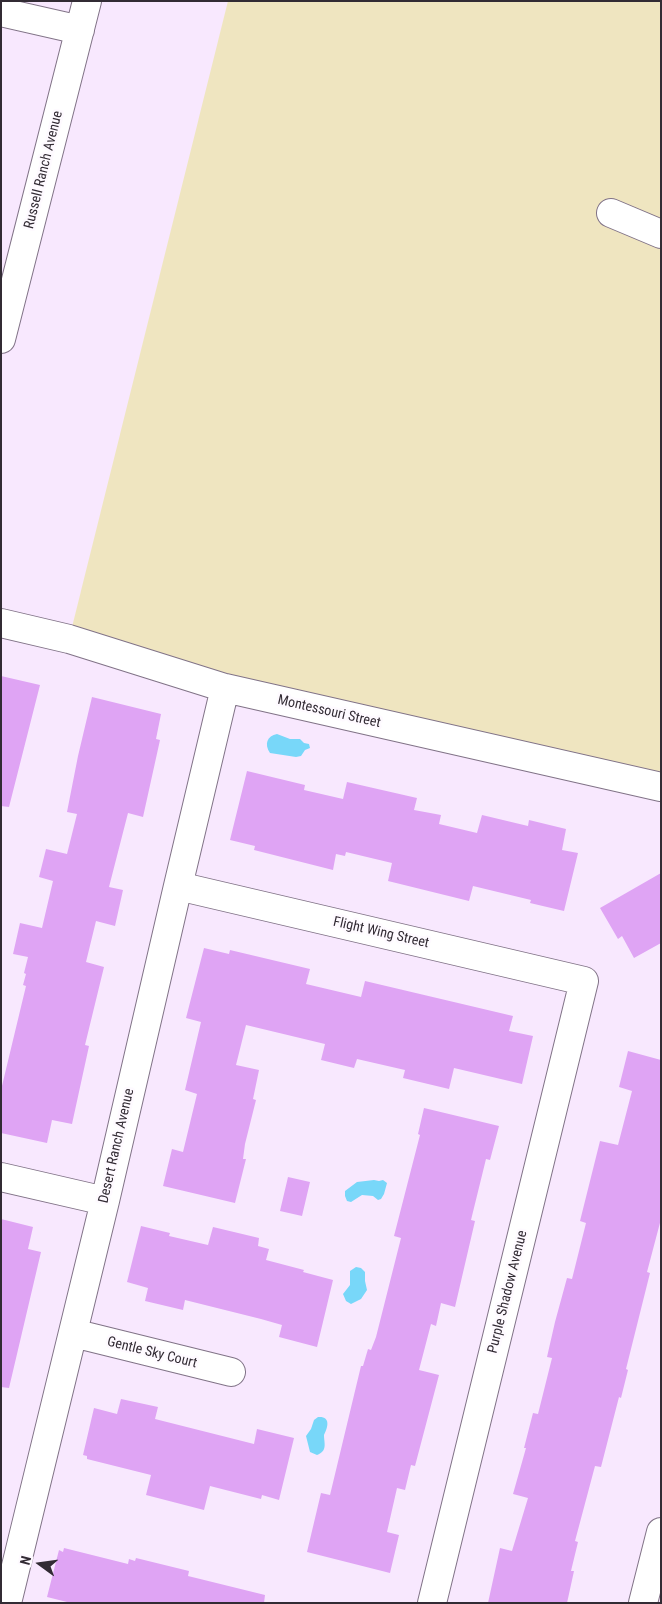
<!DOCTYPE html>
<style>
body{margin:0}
#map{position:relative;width:662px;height:1604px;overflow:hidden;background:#f8e8fe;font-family:"Roboto Condensed",sans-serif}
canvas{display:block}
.frame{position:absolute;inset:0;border:2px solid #322b34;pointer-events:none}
.north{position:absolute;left:15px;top:1539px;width:50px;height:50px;-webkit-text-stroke:4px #fefaff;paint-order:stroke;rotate:284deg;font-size:14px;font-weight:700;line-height:20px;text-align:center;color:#322b34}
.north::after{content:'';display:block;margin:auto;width:18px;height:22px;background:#322b34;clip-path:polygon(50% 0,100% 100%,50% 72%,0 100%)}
</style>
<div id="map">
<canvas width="662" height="1604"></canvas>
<div class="frame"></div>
<div class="north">N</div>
</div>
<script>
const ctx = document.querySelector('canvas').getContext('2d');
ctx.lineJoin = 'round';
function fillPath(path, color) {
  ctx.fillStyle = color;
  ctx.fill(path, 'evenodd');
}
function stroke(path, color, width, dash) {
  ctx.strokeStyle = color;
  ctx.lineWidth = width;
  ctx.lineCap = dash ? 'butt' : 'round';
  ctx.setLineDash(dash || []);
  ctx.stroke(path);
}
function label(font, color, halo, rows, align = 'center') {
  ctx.font = font + ' "Roboto Condensed",sans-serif';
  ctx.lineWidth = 5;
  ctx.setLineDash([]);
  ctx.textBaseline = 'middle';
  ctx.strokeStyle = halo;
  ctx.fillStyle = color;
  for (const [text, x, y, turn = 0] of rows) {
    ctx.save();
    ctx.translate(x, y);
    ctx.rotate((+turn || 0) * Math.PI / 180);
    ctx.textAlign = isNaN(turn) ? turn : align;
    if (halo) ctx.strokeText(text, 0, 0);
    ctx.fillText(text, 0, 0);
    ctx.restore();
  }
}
fillPath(new Path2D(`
 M 228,1 L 661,1 L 661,784 L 69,639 Z`), '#efe5c0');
fillPath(new Path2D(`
 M 277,734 L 290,739 L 300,739 L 304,743 L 309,744 L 310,748 L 305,750 L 301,756 L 296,757 L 270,753 C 264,744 267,736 277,734 Z
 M 374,1180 L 379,1181 L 383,1180 L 387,1183 L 384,1194 L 381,1199 L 378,1200 L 373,1196 L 362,1195 L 351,1202 L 347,1201 L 345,1196 L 345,1191 L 357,1182 Z
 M 356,1267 L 361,1268 L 365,1272 L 365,1281 L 367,1290 L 361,1299 L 351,1304 L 346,1301 L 343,1294 L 350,1285 L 350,1271 Z
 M 318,1417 C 331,1416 328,1427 324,1435 C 324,1443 328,1451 317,1455 L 310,1452 L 306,1436 L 311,1429 L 314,1420 Z`), '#78d7f9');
fillPath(new Path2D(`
 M 1,676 L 40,685 L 9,807 L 1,806 Z
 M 92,697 L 161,714 L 156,739 L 160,740 L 143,817 L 128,813 L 109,887 L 123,890 L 115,926 L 96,921 L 86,962 L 104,967 L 85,1045 L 89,1046 L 72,1124 L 52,1120 L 47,1143 L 1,1133 L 1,1090 L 26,986 L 23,985 L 26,974 L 24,973 L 28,957 L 13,954 L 20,923 L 42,928 L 53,881 L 39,877 L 46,849 L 67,854 L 77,814 L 67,812 L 78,756 Z
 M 247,771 L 305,785 L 304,790 L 343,799 L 347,782 L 417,798 L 414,810 L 441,815 L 439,824 L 477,833 L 482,815 L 528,826 L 529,820 L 566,829 L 562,850 L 578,853 L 564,911 L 530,903 L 531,900 L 473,886 L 469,901 L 388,881 L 392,863 L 346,852 L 345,856 L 336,854 L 333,870 L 254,850 L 255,846 L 230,840 Z
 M 661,873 L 661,943 L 634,958 L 622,936 L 618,939 L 600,908 Z
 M 204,948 L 229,954 L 230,950 L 310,969 L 306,984 L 361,997 L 365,981 L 513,1016 L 509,1031 L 533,1036 L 522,1084 L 454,1068 L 449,1089 L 403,1078 L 405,1070 L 357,1059 L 354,1068 L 321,1060 L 325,1044 L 246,1025 L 236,1065 L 259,1070 L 253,1099 L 256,1100 L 245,1144 L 243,1159 L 246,1159 L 235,1203 L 163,1186 L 172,1149 L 183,1152 L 197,1094 L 185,1090 L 201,1022 L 186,1018 Z
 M 628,1051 L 661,1060 L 661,1219 L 647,1272 L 650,1273 L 626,1369 L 628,1370 L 621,1398 L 619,1397 L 601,1467 L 595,1466 L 575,1541 L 578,1542 L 571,1571 L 574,1571 L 567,1603 L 488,1603 L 500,1548 L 512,1551 L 528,1498 L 513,1494 L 526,1448 L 524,1448 L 533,1413 L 538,1414 L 552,1358 L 547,1357 L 555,1322 L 567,1278 L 572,1279 L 586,1223 L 580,1221 L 600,1141 L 618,1145 L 632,1091 L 619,1087 Z
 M 424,1108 L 499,1126 L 490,1160 L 486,1159 L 471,1220 L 475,1221 L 455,1307 L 441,1303 L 436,1326 L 431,1324 L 419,1370 L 439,1375 L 415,1466 L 411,1465 L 405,1490 L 397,1488 L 387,1532 L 399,1535 L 390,1573 L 307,1552 L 321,1493 L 330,1495 L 361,1366 L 363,1366 L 368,1349 L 371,1350 L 376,1337 L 401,1238 L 394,1236 L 420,1135 L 418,1134 Z
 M 288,1177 L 310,1182 L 302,1216 L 280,1211 Z
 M 1,1219 L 33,1227 L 28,1249 L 41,1252 L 9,1388 L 1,1387 Z
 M 141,1226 L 170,1233 L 169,1236 L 208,1245 L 213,1227 L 259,1238 L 258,1246 L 269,1249 L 266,1260 L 304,1270 L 303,1272 L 333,1280 L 317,1347 L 279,1337 L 282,1325 L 261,1319 L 185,1300 L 183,1310 L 145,1301 L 148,1288 L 127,1282 Z
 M 121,1399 L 158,1407 L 155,1419 L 254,1444 L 257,1429 L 294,1438 L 279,1500 L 262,1495 L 261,1499 L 210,1486 L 204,1510 L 146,1495 L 151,1475 L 87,1459 L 87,1456 L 83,1455 L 94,1408 L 117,1414 Z
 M 64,1548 L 128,1564 L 129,1559 L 135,1561 L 136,1558 L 189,1571 L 188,1576 L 265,1595 L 264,1603 L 71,1603 L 47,1597 L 59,1550 L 63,1552 Z`), '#dfa4f4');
const minor = new Path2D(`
 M 1,12 L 80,30
 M 611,213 L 661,234
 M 1,339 L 87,1
 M 1,623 L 69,639 L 225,688 L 661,787
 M 178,886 L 584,981 L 432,1603
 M 1,1177 L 105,1201
 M 73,1333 L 231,1372
 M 7,1603 L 105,1201 L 178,886 L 225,688
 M 643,1603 L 661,1532`);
stroke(minor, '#817387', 30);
stroke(minor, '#fff', 28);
label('14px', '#322b34', '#fefaff', [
 ["Russell Ranch Avenue",44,170,-76],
 ["Montessouri Street",329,712,13],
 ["Flight Wing Street",381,933,13],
 ["Desert Ranch Avenue",117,1146,-77],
 ["Purple Shadow Avenue",508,1292,-76],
 ["Gentle Sky Court",152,1353,14]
]);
</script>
